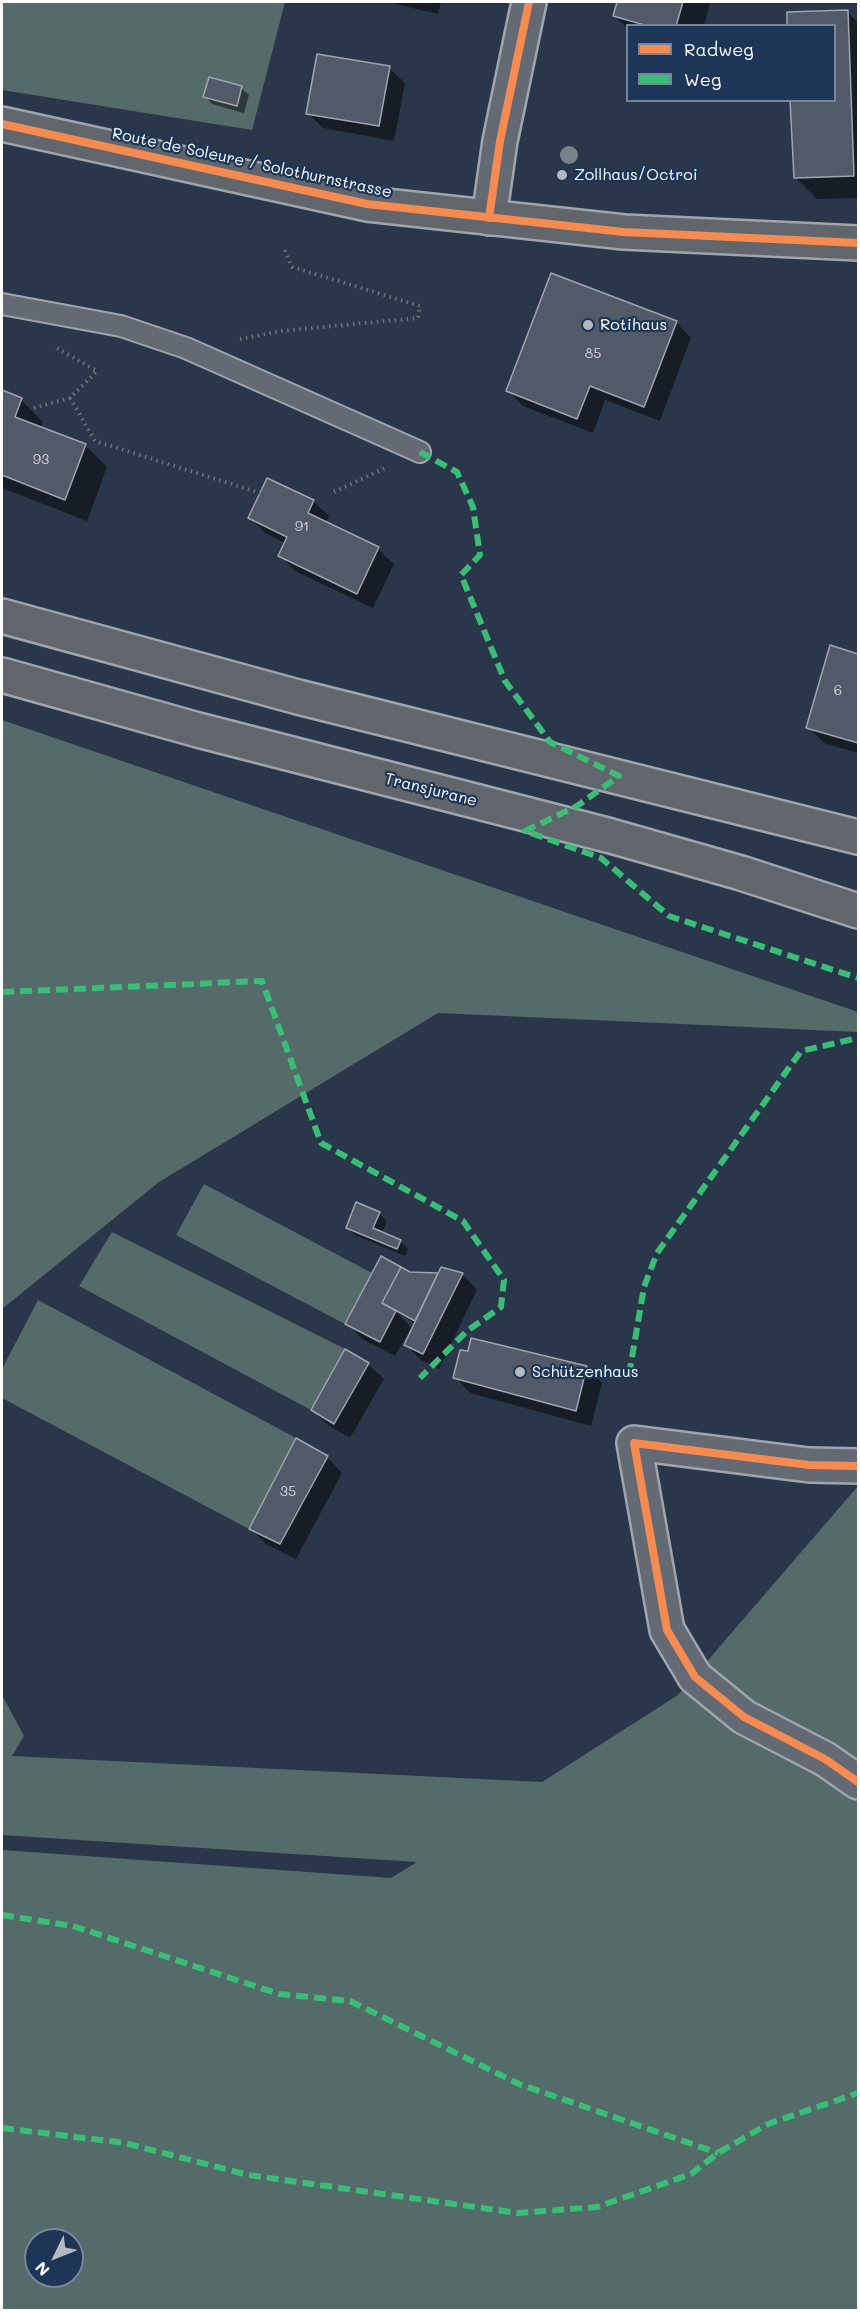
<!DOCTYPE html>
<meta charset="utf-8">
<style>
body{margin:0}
#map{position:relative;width:860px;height:2312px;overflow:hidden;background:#2a374a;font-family:Mali,sans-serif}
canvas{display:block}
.frame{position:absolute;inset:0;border:3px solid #fff;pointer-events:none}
.legend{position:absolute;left:626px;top:24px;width:210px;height:78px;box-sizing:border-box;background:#1d3557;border:2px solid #77869a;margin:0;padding:8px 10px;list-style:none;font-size:18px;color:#fff}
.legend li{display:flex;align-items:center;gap:12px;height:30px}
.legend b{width:30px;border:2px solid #77869a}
.north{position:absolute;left:24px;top:2228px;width:60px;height:60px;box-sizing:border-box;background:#1d3557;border:2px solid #77869a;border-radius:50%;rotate:227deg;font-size:16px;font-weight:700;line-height:24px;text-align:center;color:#fff}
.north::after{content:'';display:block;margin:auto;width:21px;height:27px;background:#b4b9c0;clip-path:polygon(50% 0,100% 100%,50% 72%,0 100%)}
</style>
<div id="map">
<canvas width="860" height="2312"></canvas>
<div class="frame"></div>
<ul class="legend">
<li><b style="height:8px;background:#f68b52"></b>Radweg</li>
<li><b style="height:8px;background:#3abd76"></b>Weg</li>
</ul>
<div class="north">N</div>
</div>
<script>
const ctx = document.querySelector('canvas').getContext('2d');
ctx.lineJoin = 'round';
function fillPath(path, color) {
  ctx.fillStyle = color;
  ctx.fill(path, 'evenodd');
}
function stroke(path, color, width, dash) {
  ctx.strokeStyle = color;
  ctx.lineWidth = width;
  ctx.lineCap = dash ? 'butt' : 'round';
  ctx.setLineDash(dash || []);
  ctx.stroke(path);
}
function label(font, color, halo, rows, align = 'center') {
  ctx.font = font + ' Mali,sans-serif';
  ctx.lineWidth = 4.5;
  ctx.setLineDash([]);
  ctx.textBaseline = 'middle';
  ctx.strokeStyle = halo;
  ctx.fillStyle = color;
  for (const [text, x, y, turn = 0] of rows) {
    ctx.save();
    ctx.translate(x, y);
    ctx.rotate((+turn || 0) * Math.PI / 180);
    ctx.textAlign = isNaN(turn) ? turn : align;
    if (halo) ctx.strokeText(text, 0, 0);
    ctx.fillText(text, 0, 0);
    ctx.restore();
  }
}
fillPath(new Path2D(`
 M 2,2 L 285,2 L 252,130 L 2,90 Z
 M 2,720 L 858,1012 L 858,1032 L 438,1013 L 159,1182 L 2,1309 Z
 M 204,1184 L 372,1273 L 345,1324 L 176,1235 Z
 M 112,1232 L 345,1349 L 311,1410 L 79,1286 Z
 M 38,1300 L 296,1438 L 249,1529 L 2,1398 L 2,1369 Z
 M 858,1486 L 858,2310 L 2,2310 L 2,1850 L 391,1878 L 417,1862 L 2,1835 L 2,1695 L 24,1736 L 12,1756 L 542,1782 L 678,1695 ZM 36,2240 L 72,2240 L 72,2276 L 36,2276 Z`), '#546b6a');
fillPath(new Path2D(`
 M 387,2 L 441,2 L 438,14 Z
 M 619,2 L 710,2 L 704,26 L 628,26 L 628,29 L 614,16 Z
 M 847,11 L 858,23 L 858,198 L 817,199 L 795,177 L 834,100 Z
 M 389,68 L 405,83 L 394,141 L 323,128 L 308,113 Z
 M 241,88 L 249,95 L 244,113 L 212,104 L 205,96 Z
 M 676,322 L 691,338 L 660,421 L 605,400 L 593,433 L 523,406 L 508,391 Z
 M 2,392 L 21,400 L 43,422 L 41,428 L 85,445 L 107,467 L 87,521 L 2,488 Z
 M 313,501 L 329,516 L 326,523 L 378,549 L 394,564 L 373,608 L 295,571 L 280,555 L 285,543 L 265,533 L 250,518 Z
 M 831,647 L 858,655 L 858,753 L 824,743 L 808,727 Z
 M 379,1213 L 387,1221 L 382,1233 L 400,1241 L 408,1249 L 405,1256 L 355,1235 L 347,1228 Z
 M 410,1273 L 462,1274 L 477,1290 L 439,1369 L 421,1360 L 406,1345 L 416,1324 L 398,1313 L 411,1328 L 395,1356 L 362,1339 L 347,1323 Z
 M 368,1364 L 384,1379 L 350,1438 L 328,1425 L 313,1410 Z
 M 586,1367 L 602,1383 L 591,1426 L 470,1393 L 455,1377 Z
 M 327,1457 L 342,1473 L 296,1559 L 266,1544 L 250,1528 Z`), '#0007');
const building = new Path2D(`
 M 617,2 L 683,2 L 676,26 L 648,26 L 613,16 Z
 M 848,10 L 854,176 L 794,178 L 790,100 L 834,100 L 834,26 L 787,26 L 787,12 Z
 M 317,54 L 390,66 L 379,126 L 306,114 Z
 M 209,77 L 242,86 L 237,106 L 203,97 Z
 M 551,273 L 677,321 L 644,407 L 590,386 L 577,419 L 506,391 Z
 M 2,390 L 22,398 L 15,417 L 86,444 L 65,500 L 2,475 Z
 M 267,478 L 314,500 L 308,513 L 379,547 L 357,594 L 278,556 L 287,537 L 248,518 Z
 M 830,645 L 858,654 L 858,743 L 806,728 Z
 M 356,1202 L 380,1212 L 373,1228 L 401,1240 L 397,1249 L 346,1228 Z
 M 381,1256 L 401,1267 L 382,1303 L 396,1311 L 380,1342 L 345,1324 Z
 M 401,1267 L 410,1272 L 438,1273 L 415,1321 L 382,1303 Z
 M 441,1267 L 463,1273 L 423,1354 L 404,1345 Z
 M 471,1338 L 587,1366 L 576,1411 L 453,1378 L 460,1350 L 468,1351 Z
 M 345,1349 L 369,1363 L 334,1424 L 311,1410 Z
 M 296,1438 L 328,1456 L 280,1544 L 249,1529 Z`);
fillPath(building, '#525968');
stroke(building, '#9fa5ae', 1.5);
const lane = new Path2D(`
 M 2,304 L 121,326 L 186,348 L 420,452`);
const street = new Path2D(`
 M 489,218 L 500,141 L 529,2
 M 858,1466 L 809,1465 L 634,1443 L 667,1630 L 695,1677 L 744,1717 L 825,1759 L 858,1782`);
const primary = new Path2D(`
 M 2,124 L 367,204 L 624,232 L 858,243`);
const highway = new Path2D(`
 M 2,616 L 298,697 L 858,837
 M 2,675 L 198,730 L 611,836 L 741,873 L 858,911`);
stroke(lane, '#9fa5ae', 24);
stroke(street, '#9fa5ae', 38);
stroke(primary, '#9fa5ae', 38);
stroke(highway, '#9fa5ae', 38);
stroke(new Path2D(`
 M 240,339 L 281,331 L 418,318 L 420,306 L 292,267 L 284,249
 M 70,398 L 95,441 L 260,493
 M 34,408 L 70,398 L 97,371 L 53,346
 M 334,492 L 385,468`), '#6a727c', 4, [1.5, 4.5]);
stroke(lane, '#636a74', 20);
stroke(street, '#636a74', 33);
stroke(primary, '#60666c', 33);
stroke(highway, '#60666c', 33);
stroke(new Path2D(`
 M 420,452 L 457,472 L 473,507 L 480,555 L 461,575 L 505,681 L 550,742 L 619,776 L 577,806 L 525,831 L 601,858 L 669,916 L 858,978
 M 2,992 L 262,981 L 321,1143 L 463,1221 L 504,1280 L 501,1307 L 467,1331 L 420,1378
 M 629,1375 L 644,1287 L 657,1253 L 801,1051 L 858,1038
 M 2,1915 L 73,1926 L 279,1994 L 350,2001 L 519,2084 L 718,2153
 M 2,2128 L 125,2143 L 248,2175 L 518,2213 L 597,2207 L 691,2174 L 718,2153 L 768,2124 L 858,2093`), '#3abd76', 6, [12, 6]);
stroke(new Path2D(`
 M 2,124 L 367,204 L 624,232 L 858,243
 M 489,218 L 500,141 L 529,2
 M 858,1466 L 809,1465 L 634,1443 L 667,1630 L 695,1677 L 744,1717 L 825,1759 L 858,1782`), '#f68b52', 8);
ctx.fillStyle = '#76828a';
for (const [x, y] of [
 [569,155]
]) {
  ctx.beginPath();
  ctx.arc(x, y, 9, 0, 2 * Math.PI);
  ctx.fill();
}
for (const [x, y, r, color] of [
 [562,175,6,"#b4b9c0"],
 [588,325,6,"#b4b9c0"],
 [520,1372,6,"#b4b9c0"]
]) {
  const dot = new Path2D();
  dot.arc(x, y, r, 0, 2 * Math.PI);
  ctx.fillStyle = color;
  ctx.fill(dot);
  stroke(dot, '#1d3557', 2);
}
label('14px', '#d4d6d9', null, [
 ["85",593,354],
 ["93",41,460],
 ["91",302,527],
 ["6",838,691],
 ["35",288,1492]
]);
label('16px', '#fff', '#1d3557', [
 ["Route de Soleure / Solothurnstrasse",252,163,12],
 ["Transjurane",431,790,14]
]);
label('16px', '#fff', '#1d3557', [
 ["Zollhaus/Octroi",574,175],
 ["Rotihaus",600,325],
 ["Schützenhaus",532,1372]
], 'left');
</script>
